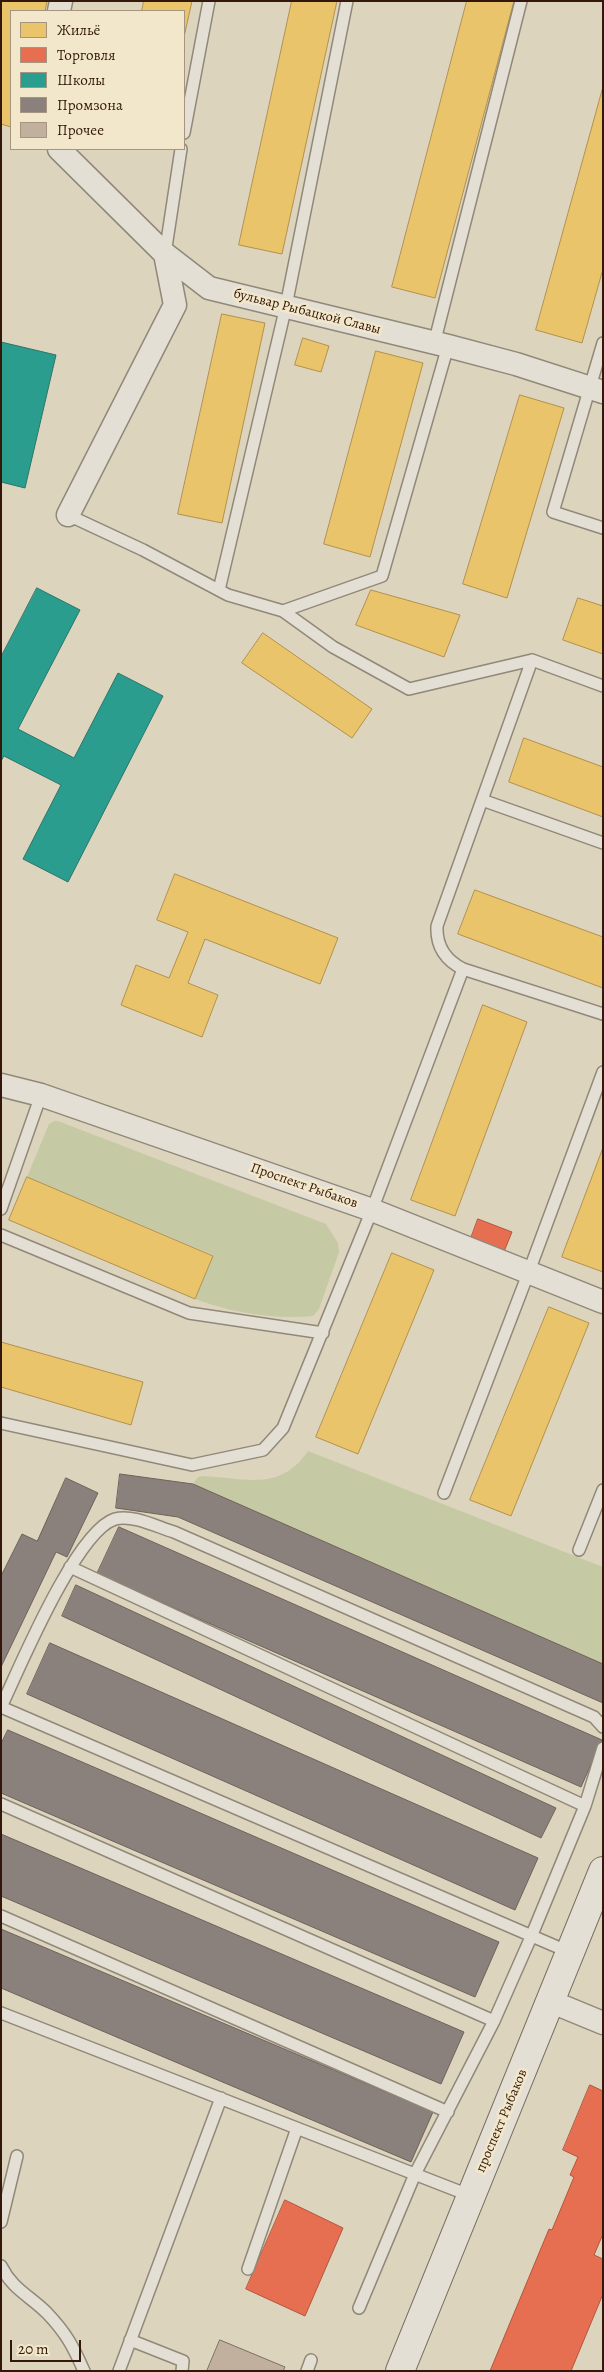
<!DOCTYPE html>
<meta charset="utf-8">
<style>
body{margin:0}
#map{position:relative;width:604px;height:2372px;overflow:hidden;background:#ddd4bd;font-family:Alegreya,serif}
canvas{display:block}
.frame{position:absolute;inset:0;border:2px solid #32170a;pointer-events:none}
.legend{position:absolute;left:10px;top:10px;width:175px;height:140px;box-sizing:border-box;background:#f2e7cb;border:1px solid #a5947e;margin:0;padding:6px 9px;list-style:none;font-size:15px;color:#32170a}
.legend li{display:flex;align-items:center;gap:10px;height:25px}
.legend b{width:25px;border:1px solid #a5947e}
.scale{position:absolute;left:10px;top:2340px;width:71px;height:22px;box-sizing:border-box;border:2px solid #32170a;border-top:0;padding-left:6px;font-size:15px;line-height:18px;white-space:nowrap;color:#32170a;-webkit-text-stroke:4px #f2e7cb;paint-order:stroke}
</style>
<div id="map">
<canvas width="604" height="2372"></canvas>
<div class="frame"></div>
<ul class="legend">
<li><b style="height:14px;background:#e9c46a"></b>Жильё</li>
<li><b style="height:14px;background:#e76f51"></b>Торговля</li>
<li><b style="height:14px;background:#2a9d8f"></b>Школы</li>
<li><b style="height:14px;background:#8a817c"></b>Промзона</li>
<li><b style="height:14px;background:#c2b09f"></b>Прочее</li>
</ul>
<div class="scale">20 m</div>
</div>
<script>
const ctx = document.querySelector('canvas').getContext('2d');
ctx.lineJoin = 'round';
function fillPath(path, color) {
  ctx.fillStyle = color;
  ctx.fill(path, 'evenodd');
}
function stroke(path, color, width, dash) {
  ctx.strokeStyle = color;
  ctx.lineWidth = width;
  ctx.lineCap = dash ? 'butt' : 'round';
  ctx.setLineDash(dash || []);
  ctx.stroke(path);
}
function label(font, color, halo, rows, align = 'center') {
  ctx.font = font + ' Alegreya,serif';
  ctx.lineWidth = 5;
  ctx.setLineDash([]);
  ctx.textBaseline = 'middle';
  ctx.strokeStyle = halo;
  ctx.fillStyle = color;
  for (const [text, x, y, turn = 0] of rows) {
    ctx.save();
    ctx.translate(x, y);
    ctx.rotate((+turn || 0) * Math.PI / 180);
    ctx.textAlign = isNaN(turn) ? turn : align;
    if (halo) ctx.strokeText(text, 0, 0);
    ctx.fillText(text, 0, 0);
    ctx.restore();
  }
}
fillPath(new Path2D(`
 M 54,1121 L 58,1121 L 326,1224 L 338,1243 L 339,1252 L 319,1309 L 313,1316 C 275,1320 229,1312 195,1299 L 213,1255 L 27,1177 L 49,1124 Z
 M 308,1451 L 603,1567 L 603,1664 L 193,1484 L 198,1477 L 203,1476 C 246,1478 280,1492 308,1451 Z`), '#c5caa4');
const homes = new Path2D(`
 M 1,1 L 47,1 L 45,11 L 11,11 L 11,127 L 1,124 Z
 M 144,1 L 192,1 L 184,37 L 184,11 L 142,11 Z
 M 292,1 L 337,1 L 282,254 L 239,245 Z
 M 467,1 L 514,1 L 435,298 L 392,287 Z
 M 603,87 L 603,269 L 582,343 L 536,330 Z
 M 222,314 L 265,323 L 222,523 L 178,514 Z
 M 303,338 L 329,346 L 321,372 L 295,365 Z
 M 376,351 L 423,363 L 370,557 L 324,544 Z
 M 520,395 L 564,408 L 507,598 L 463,584 Z
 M 371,590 L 460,615 L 444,657 L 356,625 Z
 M 578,598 L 603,606 L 603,654 L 563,640 Z
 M 263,633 L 372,709 L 352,738 L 242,663 Z
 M 524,738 L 603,767 L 603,817 L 509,782 Z
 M 175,874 L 338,938 L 320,984 L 205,939 L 188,983 L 218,995 L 202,1037 L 121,1005 L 136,965 L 169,978 L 188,932 L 157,920 Z
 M 475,890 L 603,937 L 603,988 L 458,934 Z
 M 483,1005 L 527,1022 L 455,1216 L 411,1200 Z
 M 603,1148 L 603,1272 L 562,1257 Z
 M 27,1177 L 213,1256 L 195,1299 L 9,1220 Z
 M 392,1253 L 434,1270 L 358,1454 L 316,1437 Z
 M 549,1307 L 589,1323 L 511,1516 L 470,1500 Z
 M 1,1342 L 143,1382 L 131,1425 L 1,1387 Z`);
fillPath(homes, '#e9c46a');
stroke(homes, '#b2904d', 1);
const shops = new Path2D(`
 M 478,1219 L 512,1232 L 503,1254 L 470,1241 Z
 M 590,2085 L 603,2091 L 603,2234 L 594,2255 L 603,2259 L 603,2294 L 571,2371 L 490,2371 L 549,2229 L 552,2230 L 574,2177 L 570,2175 L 578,2157 L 563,2150 Z
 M 285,2200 L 343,2228 L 305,2316 L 246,2289 Z`);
fillPath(shops, '#e76f51');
stroke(shops, '#b1553c', 1);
const schools = new Path2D(`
 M 1,342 L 56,355 L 25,488 L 1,482 Z
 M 37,588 L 80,610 L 18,729 L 74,758 L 118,673 L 163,696 L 68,882 L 23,859 L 61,785 L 4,756 L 1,761 L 1,657 Z`);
fillPath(schools, '#2a9d8f');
stroke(schools, '#2c7567', 1);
const industry = new Path2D(`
 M 120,1474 L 193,1484 L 603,1664 L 603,1703 L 178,1517 L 116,1508 Z
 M 66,1478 L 98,1493 L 67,1557 L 56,1552 L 1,1667 L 1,1576 L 22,1534 L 37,1541 Z
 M 119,1527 L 602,1740 L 581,1787 L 97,1574 Z
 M 76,1585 L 556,1808 L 541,1838 L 62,1616 Z
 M 50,1643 L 538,1858 L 515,1910 L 27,1694 Z
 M 8,1730 L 499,1942 L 475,1997 L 1,1793 L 1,1744 Z
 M 1,1834 L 464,2032 L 441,2084 L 1,1896 Z
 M 1,1929 L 433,2112 L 411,2162 L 1,1988 Z`);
fillPath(industry, '#8a817c');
stroke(industry, '#70615a', 1);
const building = new Path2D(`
 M 220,2340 L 285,2367 L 283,2371 L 207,2371 Z`);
fillPath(building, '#c2b09f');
stroke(building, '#786f62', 1);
const lane = new Path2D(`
 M 184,133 L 209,1
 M 165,254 L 181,149
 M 603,343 L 553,512 L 603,528
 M 434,344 L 521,1
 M 68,515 L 143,550 L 228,595 L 283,611 L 333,647 L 409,689 L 532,660
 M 219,590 L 286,306 L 347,1
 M 283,611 L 382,576 L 448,346
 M 482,800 L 603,843
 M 463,969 L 603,1014
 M 1,1209 L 41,1095
 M 1,1235 L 189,1313 L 323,1333
 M 1,1423 L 192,1465 L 263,1450 L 283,1428 L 372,1210 L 463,969 C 445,960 436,946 437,926 L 532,660 L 603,686
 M 444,1493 L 528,1274 L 603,1072
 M 579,1550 L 603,1490
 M 70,1567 L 585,1806
 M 1,1804 L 494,2021
 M 1,1916 L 448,2112
 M 569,1952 L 1,1707 C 19,1669 76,1531 115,1519 C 133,1514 157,1527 174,1532 L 594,1717 L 603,1727
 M 1,2013 L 471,2196
 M 1,2222 L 17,2156
 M 1,2266 C 13,2290 29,2295 47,2313 C 66,2333 73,2346 84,2371
 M 248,2269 L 297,2128
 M 359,2308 L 415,2174 L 494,2021 L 531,1937 L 585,1806 L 603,1748
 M 130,2340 L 183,2361 L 182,2371
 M 119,2371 L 221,2098
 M 307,2371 L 311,2360`);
const street = new Path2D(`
 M 59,11 L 61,1
 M 59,149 L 165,254 L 209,288 L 448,346 L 516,364 L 603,392
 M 68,515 L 175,305 L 165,254
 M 1,1085 L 41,1095 L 372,1210 L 603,1302
 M 552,2002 L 603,2023`);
const secondary = new Path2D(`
 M 400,2371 L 603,1871`);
stroke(lane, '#908879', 14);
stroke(street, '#908879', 25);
stroke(secondary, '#786f62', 30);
stroke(lane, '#e4dfd4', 11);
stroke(street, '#e4dfd4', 22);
stroke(secondary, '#e4dfd4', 28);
label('14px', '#32170a', '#f2e7cb', [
 ["бульвар Рыбацкой Славы",307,312,14],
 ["Проспект Рыбаков",304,1186,19],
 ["проспект Рыбаков",502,2121,-67]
]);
</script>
